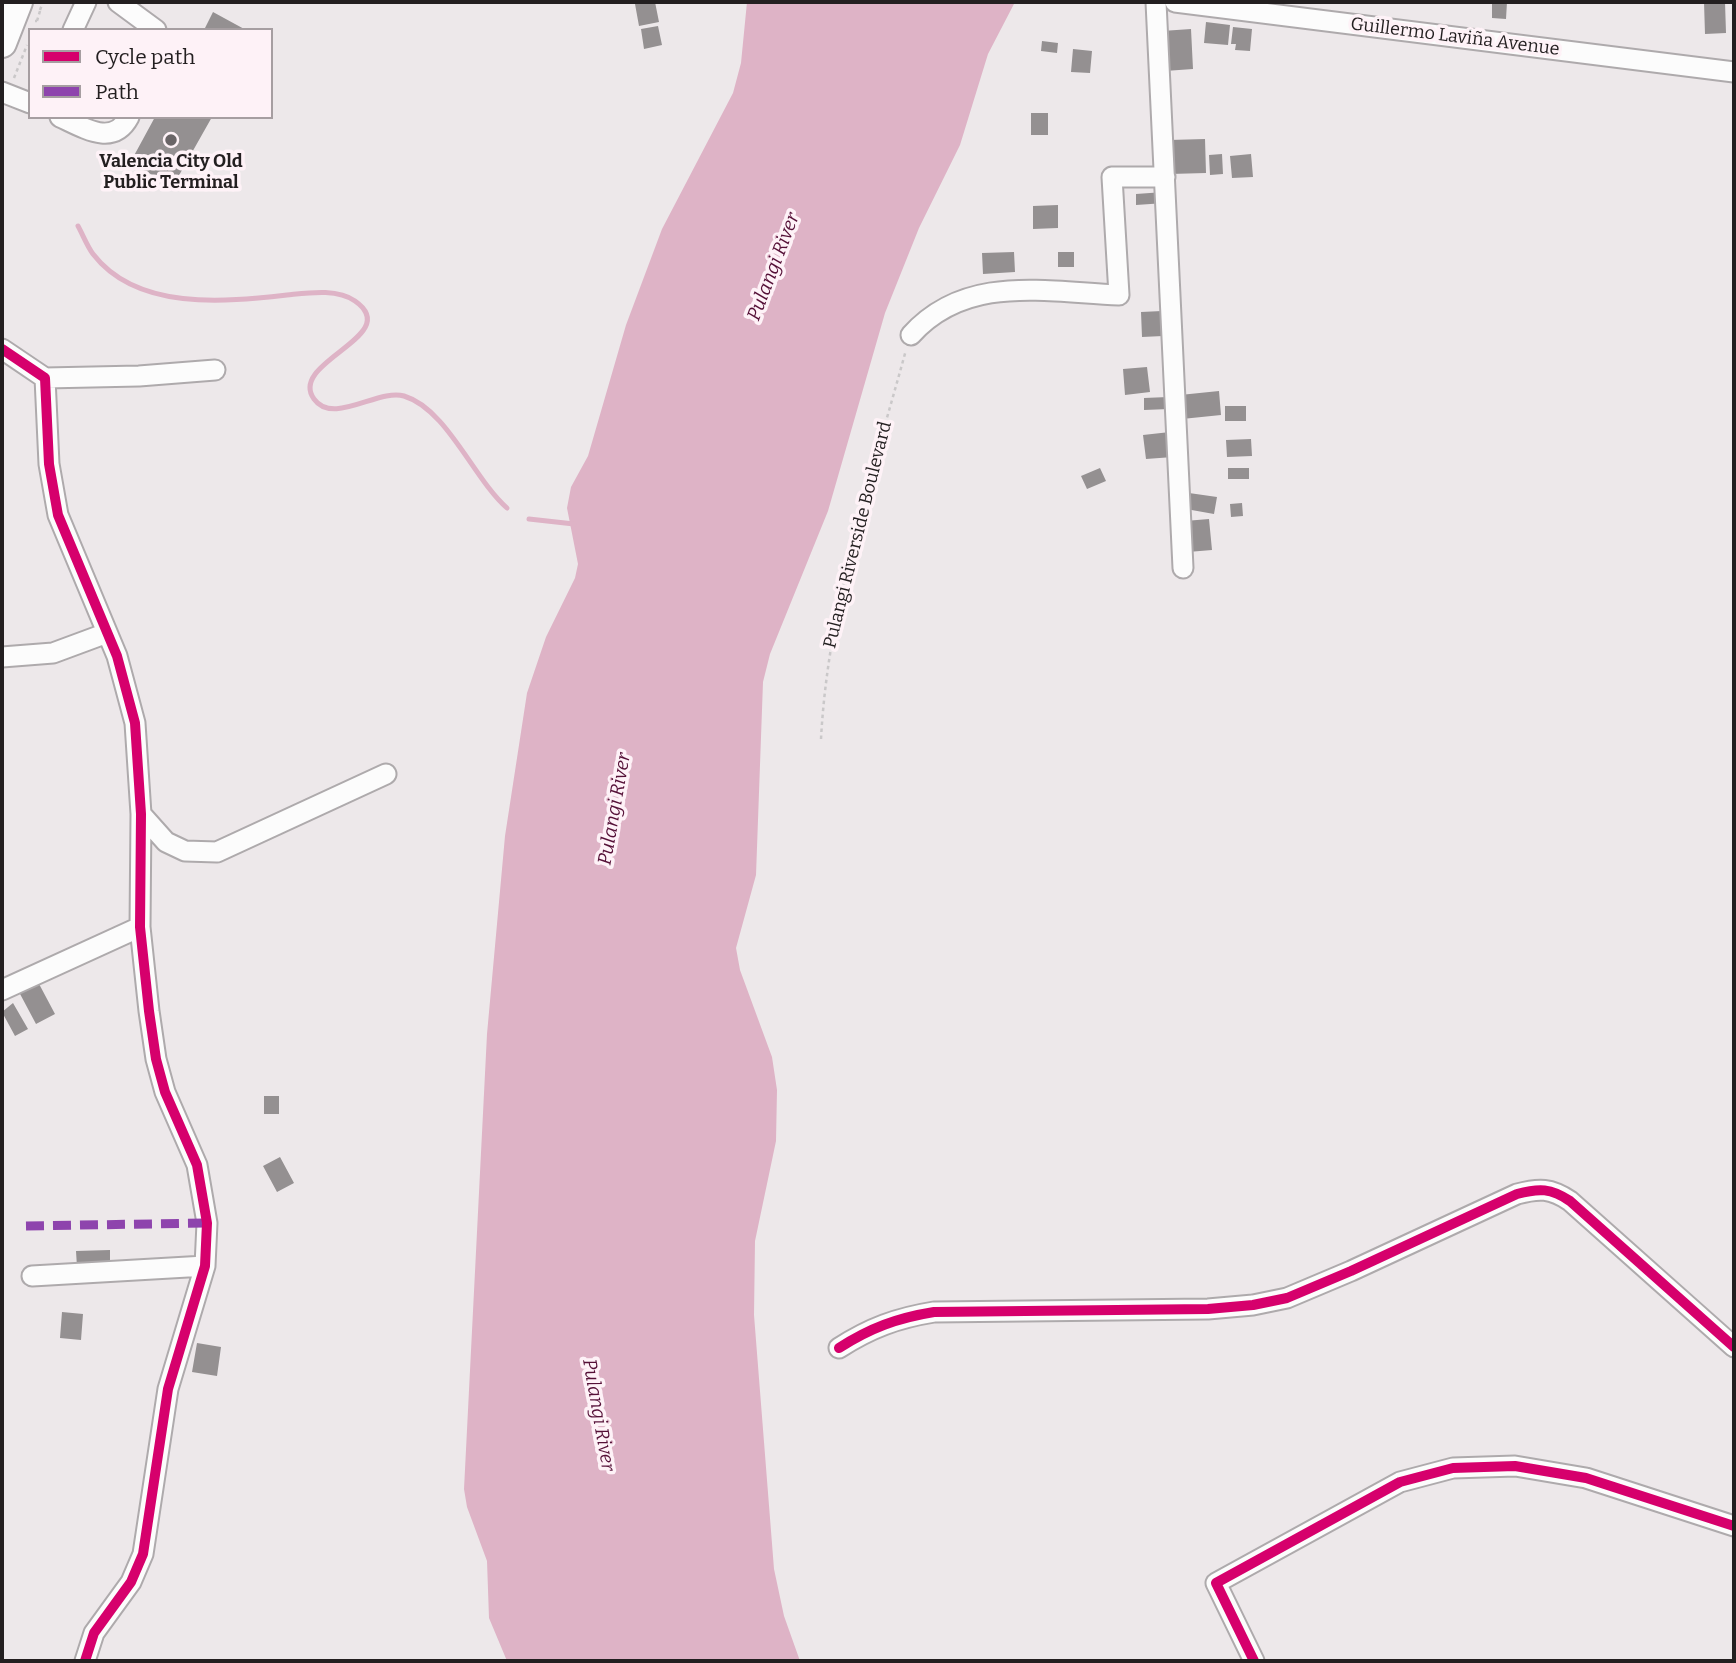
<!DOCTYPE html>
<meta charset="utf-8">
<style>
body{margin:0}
#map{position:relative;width:1736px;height:1663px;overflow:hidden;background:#ede8ea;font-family:Bitter,serif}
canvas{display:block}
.frame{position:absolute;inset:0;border:4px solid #231f20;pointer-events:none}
.legend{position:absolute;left:28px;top:28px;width:245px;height:91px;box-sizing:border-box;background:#fef2f7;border:2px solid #a69ea1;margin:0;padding:9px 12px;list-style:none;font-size:21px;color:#231f20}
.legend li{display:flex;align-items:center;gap:14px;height:35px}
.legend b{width:35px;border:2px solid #a69ea1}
</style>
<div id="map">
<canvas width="1736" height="1663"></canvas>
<div class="frame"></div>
<ul class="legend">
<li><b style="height:9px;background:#d6006c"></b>Cycle path</li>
<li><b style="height:9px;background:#8e44ad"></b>Path</li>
</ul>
</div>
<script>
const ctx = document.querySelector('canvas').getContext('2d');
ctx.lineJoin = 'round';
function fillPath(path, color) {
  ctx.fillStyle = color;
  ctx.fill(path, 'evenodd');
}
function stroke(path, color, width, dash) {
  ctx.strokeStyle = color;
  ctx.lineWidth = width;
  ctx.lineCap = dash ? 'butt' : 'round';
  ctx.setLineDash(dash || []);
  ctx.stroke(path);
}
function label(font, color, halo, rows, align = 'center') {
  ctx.font = font + ' Bitter,serif';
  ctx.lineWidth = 7;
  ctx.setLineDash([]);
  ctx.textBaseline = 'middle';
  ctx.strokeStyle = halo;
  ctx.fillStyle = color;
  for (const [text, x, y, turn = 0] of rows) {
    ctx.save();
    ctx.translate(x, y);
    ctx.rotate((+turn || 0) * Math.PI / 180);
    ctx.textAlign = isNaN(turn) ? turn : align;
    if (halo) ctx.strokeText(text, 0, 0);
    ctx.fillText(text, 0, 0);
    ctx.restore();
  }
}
fillPath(new Path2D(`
 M 747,2 L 1015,2 L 988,54 L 960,145 L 919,228 L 885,313 L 828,511 L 770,654 L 763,682 L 756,875 L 736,948 L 740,970 L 772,1057 L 777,1090 L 776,1141 L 755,1241 L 754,1315 L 774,1569 L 784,1616 L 800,1661 L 507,1661 L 489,1618 L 487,1561 L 467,1507 L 464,1489 L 487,1034 L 505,836 L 527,693 L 546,637 L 575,578 L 578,564 L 567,508 L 571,487 L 588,456 L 626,325 L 662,229 L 733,93 L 741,63 Z`), '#deb3c6');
stroke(new Path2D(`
 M 78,226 C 83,235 87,246 93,254 C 137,311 224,302 287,295 C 307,293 337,288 355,301 C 405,336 287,362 314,399 C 333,426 379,388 404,396 C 447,409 473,478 507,508
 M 529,519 L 574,524`), '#deb3c6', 5);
fillPath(new Path2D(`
 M 655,2 L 659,22 L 639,26 L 635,4 Z
 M 1492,2 L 1507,2 L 1506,19 L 1492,18 Z
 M 1704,2 L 1725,2 L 1726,33 L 1705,34 Z
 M 213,12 L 246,30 L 204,30 Z
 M 1206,22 L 1230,25 L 1228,45 L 1204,43 Z
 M 658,26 L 662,45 L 644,49 L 641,29 Z
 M 1233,27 L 1252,29 L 1250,51 L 1235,50 L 1236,44 L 1231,44 Z
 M 1191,29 L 1193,69 L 1165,71 L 1162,31 Z
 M 1042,41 L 1058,43 L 1057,53 L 1041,51 Z
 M 1073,49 L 1092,51 L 1090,73 L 1071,72 Z
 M 1031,113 L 1048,113 L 1048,135 L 1031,135 Z
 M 155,117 L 212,117 L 173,186 L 130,163 Z
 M 1205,139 L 1206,173 L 1170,174 L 1169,140 Z
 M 1222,154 L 1223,174 L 1210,175 L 1209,155 Z
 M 1251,154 L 1253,177 L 1232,178 L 1230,156 Z
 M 1164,192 L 1165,203 L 1136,205 L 1136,194 Z
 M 1058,205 L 1058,228 L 1033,229 L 1033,206 Z
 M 1014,252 L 1015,272 L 983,274 L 982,253 Z
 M 1058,252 L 1074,252 L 1074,267 L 1058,267 Z
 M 1162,311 L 1163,336 L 1142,337 L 1141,312 Z
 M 1147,367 L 1150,392 L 1125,395 L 1123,369 Z
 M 1219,391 L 1221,415 L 1182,419 L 1180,395 Z
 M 1168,397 L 1169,409 L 1144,410 L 1144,398 Z
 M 1225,406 L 1246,406 L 1246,421 L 1225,421 Z
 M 1170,432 L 1173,457 L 1146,459 L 1143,435 Z
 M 1251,439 L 1252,456 L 1227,457 L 1226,440 Z
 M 1100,468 L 1106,481 L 1087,489 L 1081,476 Z
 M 1228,468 L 1249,468 L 1249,479 L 1228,479 Z
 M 1189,493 L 1217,497 L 1214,514 L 1186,509 Z
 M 1242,503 L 1243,516 L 1231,517 L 1230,504 Z
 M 1209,519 L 1212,550 L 1188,552 L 1185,521 Z
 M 38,982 L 55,1014 L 36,1024 L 19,992 Z
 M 13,1003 L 28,1029 L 15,1036 L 2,1012 Z
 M 264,1096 L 279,1096 L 279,1114 L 264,1114 Z
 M 280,1157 L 294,1183 L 277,1192 L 263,1166 Z
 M 110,1250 L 110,1267 L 77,1267 L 76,1251 Z
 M 62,1312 L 83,1314 L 81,1340 L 60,1338 Z
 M 197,1343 L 221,1347 L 217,1376 L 192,1372 Z`), '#949091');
const minor = new Path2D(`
 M 118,2 L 156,30
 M 1156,2 L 1183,568
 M 1175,2 L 1734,72
 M 73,30 L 86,2
 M 2,92 L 30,103
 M 60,117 C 84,128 113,147 129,117
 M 911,335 C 966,274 1044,292 1119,295 L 1112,177 L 1165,177
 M 2,349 L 45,378 L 49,464 L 58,515 L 117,656 L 135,723 L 141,814 L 140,927 L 149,1011 L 156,1059 L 165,1092 L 197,1165 L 207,1223 L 205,1266 L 168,1389 L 143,1554 L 131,1582 L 94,1633 L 85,1661
 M 45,378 L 139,376 L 215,370
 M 2,657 L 53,653 L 107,633
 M 141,814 L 166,842 L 185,851 L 217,852 L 386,774
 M 2,990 L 140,927
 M 32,1276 L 205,1266
 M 839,1348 C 870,1328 897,1318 934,1312 L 1208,1309 L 1253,1305 L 1287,1298 L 1351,1271 L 1517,1194 C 1539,1188 1551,1188 1570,1201 L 1734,1347
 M 1254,1661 L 1216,1583 L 1400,1482 L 1453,1468 L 1515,1466 L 1586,1478 L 1734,1526`);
const highway = new Path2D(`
 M 2,43 L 18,2`);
stroke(minor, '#aeaaac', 23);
stroke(highway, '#aeaaac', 32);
stroke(new Path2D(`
 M 40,10 L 43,2
 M 37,21 L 40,11
 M 14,78 L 27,45
 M 821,739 C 828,606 871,478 906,350`), '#cac8c9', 2.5, [3.5, 3.5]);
stroke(minor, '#fcfcfc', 19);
stroke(highway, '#fcfcfc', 28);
stroke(new Path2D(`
 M 35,21 L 37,21`), '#cac8c9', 2.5, [3.5, 3.5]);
stroke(new Path2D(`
 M 1183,3 L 1183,2
 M 26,1226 L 207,1223`), '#8e44ad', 9, [18, 9]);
stroke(new Path2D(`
 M 2,349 L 45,378 L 49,464 L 58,515 L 117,656 L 135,723 L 141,814 L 140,927 L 149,1011 L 156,1059 L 165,1092 L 197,1165 L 207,1223 L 205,1266 L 168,1389 L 143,1554 L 131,1582 L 94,1633 L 85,1661
 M 839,1348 C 870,1328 897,1318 934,1312 L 1208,1309 L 1253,1305 L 1287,1298 L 1351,1271 L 1517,1194 C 1539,1188 1551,1188 1570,1201 L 1734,1347
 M 1254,1661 L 1216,1583 L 1400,1482 L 1453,1468 L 1515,1466 L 1586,1478 L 1734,1526`), '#d6006c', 10);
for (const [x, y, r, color] of [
 [171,140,7,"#6a6567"]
]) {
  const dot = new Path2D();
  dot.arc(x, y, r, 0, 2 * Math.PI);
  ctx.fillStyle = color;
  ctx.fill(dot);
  stroke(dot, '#fef2f7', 2.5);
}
label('18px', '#231f20', '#fef2f7', [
 ["Guillermo Laviña Avenue",1455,37,7],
 ["Pulangi Riverside Boulevard",858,535,-76]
]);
label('bold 18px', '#231f20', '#fef2f7', [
 ["Valencia City Old",171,162],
 ["Public Terminal",171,183]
]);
label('italic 19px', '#551037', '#fef2f7', [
 ["Pulangi River",774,267,-69],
 ["Pulangi River",615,809,-80],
 ["Pulangi River",598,1415,80]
]);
</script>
